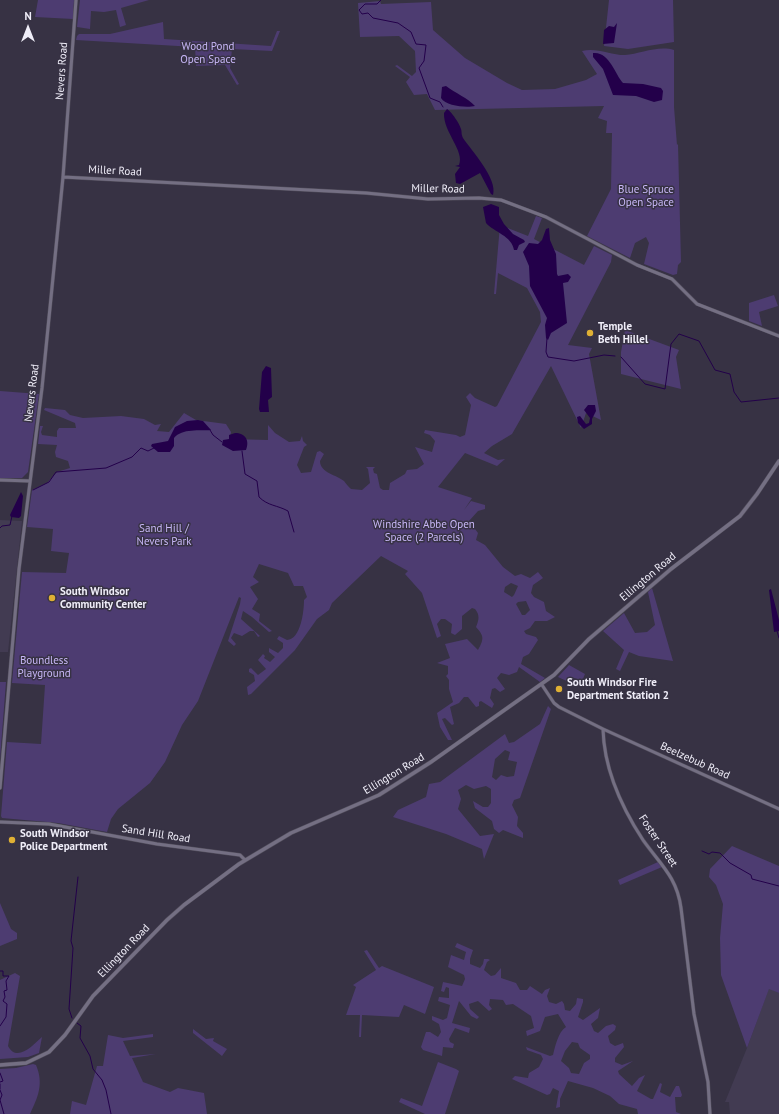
<!DOCTYPE html>
<style>
body{margin:0}
#map{position:relative;width:779px;height:1114px;overflow:hidden;background:#373244;font-family:"PT Sans",sans-serif}
canvas{display:block}
.north{position:absolute;left:8px;top:8px;width:40px;height:40px;-webkit-text-stroke:3px #373244;paint-order:stroke;rotate:0deg;font-size:11px;font-weight:700;line-height:16px;text-align:center;color:#efedf8}
.north::after{content:'';display:block;margin:auto;width:14px;height:18px;background:#efedf8;clip-path:polygon(50% 0,100% 100%,50% 72%,0 100%)}
</style>
<div id="map">
<canvas width="779" height="1114"></canvas>
<div class="north">N</div>
</div>
<script>
const ctx = document.querySelector('canvas').getContext('2d');
ctx.lineJoin = 'round';
function fillPath(path, color) {
  ctx.fillStyle = color;
  ctx.fill(path, 'evenodd');
}
function stroke(path, color, width, dash) {
  ctx.strokeStyle = color;
  ctx.lineWidth = width;
  ctx.lineCap = dash ? 'butt' : 'round';
  ctx.setLineDash(dash || []);
  ctx.stroke(path);
}
function label(font, color, halo, rows, align = 'center') {
  ctx.font = font + ' "PT Sans",sans-serif';
  ctx.lineWidth = 3;
  ctx.setLineDash([]);
  ctx.textBaseline = 'middle';
  ctx.strokeStyle = halo;
  ctx.fillStyle = color;
  for (const [text, x, y, turn = 0] of rows) {
    ctx.save();
    ctx.translate(x, y);
    ctx.rotate((+turn || 0) * Math.PI / 180);
    ctx.textAlign = isNaN(turn) ? turn : align;
    if (halo) ctx.strokeText(text, 0, 0);
    ctx.fillText(text, 0, 0);
    ctx.restore();
  }
}
fillPath(new Path2D(`
 M 0,520 L 22,521 L 8,652 L 0,652 Z
 M 769,988 L 779,993 L 779,1114 L 730,1114 L 729,1102 L 725,1102 L 747,1048 Z`), '#423b52');
fillPath(new Path2D(`
 M 38,0 L 74,0 L 73,19 L 35,17 Z
 M 80,0 L 149,0 L 121,8 L 126,25 L 120,27 L 116,10 L 104,12 L 91,11 L 90,29 L 77,27 Z
 M 609,0 L 673,0 L 674,42 L 628,49 L 604,46 Z
 M 380,1 L 381,4 L 431,2 L 433,30 L 465,58 L 507,83 L 522,90 L 555,89 L 586,80 L 597,74 L 582,51 C 596,47 610,55 625,55 C 640,54 658,45 674,50 L 674,107 L 677,145 L 678,144 L 681,262 L 678,265 L 677,274 L 673,275 L 644,264 L 649,243 L 646,237 L 635,243 L 630,258 L 587,236 L 611,189 L 612,133 L 606,133 L 607,121 L 598,118 L 604,106 L 435,110 L 427,94 L 414,95 L 406,82 L 410,77 L 395,66 L 397,65 L 412,76 L 416,72 L 415,51 L 399,36 L 360,37 L 358,3 Z
 M 163,22 L 164,39 L 271,46 L 277,31 L 280,31 L 272,51 L 232,49 L 230,68 L 239,84 L 237,85 L 225,65 L 196,66 L 195,47 L 76,40 L 77,36 L 79,34 L 110,34 Z
 M 536,216 L 542,218 L 534,239 L 584,265 L 594,246 L 612,255 L 611,262 L 568,345 L 592,348 L 589,354 L 601,420 L 586,413 L 581,428 L 551,366 L 512,434 L 492,446 L 484,453 L 498,460 L 505,459 L 497,466 L 465,453 L 438,487 L 472,498 L 464,510 L 471,501 L 485,505 L 485,509 L 478,511 L 469,521 L 478,533 L 476,540 L 485,545 L 503,567 L 515,576 L 521,574 L 530,578 L 538,572 L 543,578 L 533,585 L 531,593 L 534,597 L 544,602 L 546,611 L 555,617 L 547,621 L 535,621 L 530,628 L 524,631 L 526,634 L 536,637 L 538,640 L 529,654 L 523,657 L 521,664 L 545,678 L 540,682 L 519,667 L 517,672 L 509,675 L 501,673 L 497,678 L 505,689 L 500,692 L 495,688 L 492,689 L 490,698 L 494,704 L 492,708 L 481,701 L 479,702 L 479,706 L 476,707 L 468,697 L 464,697 L 459,703 L 450,707 L 454,724 L 452,725 L 445,718 L 442,719 L 452,740 L 448,740 L 440,727 L 437,713 L 453,702 L 449,689 L 449,680 L 446,676 L 448,674 L 448,666 L 437,663 L 450,658 L 445,644 L 467,639 L 478,650 C 485,638 483,635 476,627 C 479,620 480,615 475,609 L 472,608 L 462,616 L 462,629 L 455,635 L 451,633 L 452,624 L 445,619 L 441,619 L 437,624 L 441,636 L 437,638 L 422,593 L 405,574 L 408,571 L 381,556 L 332,603 L 329,610 L 317,619 L 295,650 L 251,694 L 248,695 L 247,687 L 255,681 L 254,675 L 249,672 L 249,669 L 251,668 L 258,675 L 266,669 L 258,660 L 263,654 L 265,656 L 264,658 L 270,662 L 275,657 L 269,652 L 269,648 L 278,653 L 283,648 L 283,643 L 277,639 L 279,636 L 287,640 C 301,639 304,611 304,600 L 307,597 L 303,586 L 294,586 L 288,573 L 259,564 L 253,577 L 259,582 L 250,587 L 258,599 L 252,609 L 260,614 L 259,621 L 272,631 L 269,632 L 252,617 L 243,611 L 241,619 L 260,636 L 258,637 L 254,631 L 250,631 L 242,636 L 234,633 L 231,638 L 236,644 L 234,646 L 228,641 L 240,604 L 241,598 L 239,597 L 198,701 L 182,725 L 165,762 L 150,783 L 118,809 L 111,819 L 107,832 L 58,823 L 2,818 L 1,816 L 7,742 L 41,744 L 45,685 L 12,683 L 22,572 L 66,573 L 69,553 L 51,551 L 53,529 L 27,527 L 32,490 L 47,483 L 57,472 L 70,468 L 68,461 L 56,457 L 55,452 L 57,445 L 38,444 L 40,426 L 43,426 L 41,432 L 42,435 L 57,437 L 57,431 L 59,428 L 76,428 L 75,423 L 44,410 L 45,408 L 65,410 L 70,415 L 83,418 L 121,416 L 144,419 L 155,425 L 161,424 L 157,431 L 169,432 L 184,413 L 196,420 L 226,424 L 231,432 L 230,439 L 268,440 L 268,425 L 275,433 L 289,442 L 300,441 L 302,436 L 303,441 L 307,445 L 304,447 L 297,465 L 301,473 L 311,472 L 317,452 L 320,451 L 324,454 L 320,461 C 320,473 337,475 344,481 C 346,484 348,486 351,489 L 362,490 L 370,483 L 368,469 L 366,467 L 375,467 L 373,469 L 374,473 L 377,474 L 380,488 L 383,490 L 389,490 L 390,483 L 405,474 L 407,470 L 417,469 L 424,464 L 415,447 L 432,452 L 435,441 L 430,435 L 424,433 L 425,430 L 456,435 L 460,437 L 465,435 L 471,405 L 466,397 L 470,393 L 475,398 L 495,407 L 497,406 L 541,322 L 540,312 L 527,288 L 498,273 L 496,294 L 494,294 L 500,225 L 528,236 ZM 511,583 L 518,586 L 514,595 L 512,597 L 504,592 L 505,587 ZM 526,601 L 530,610 L 525,615 L 522,615 L 516,604 L 518,602 Z
 M 774,295 L 778,306 L 759,312 L 762,326 L 749,321 L 749,303 Z
 M 625,330 L 679,350 L 676,357 L 681,389 L 621,374 L 621,352 Z
 M 0,391 L 39,394 L 28,472 L 22,478 L 0,478 Z
 M 652,588 L 673,661 L 639,656 L 629,652 L 620,671 L 616,669 L 624,650 L 603,631 L 624,613 L 635,633 L 647,632 L 655,625 L 648,592 Z
 M 569,665 L 585,674 L 582,681 L 574,678 L 571,683 L 558,677 Z
 M 0,682 L 6,682 L 0,759 Z
 M 548,706 L 551,709 L 520,798 L 514,800 L 512,805 L 518,817 L 517,826 L 523,833 L 523,838 L 503,830 L 499,833 L 494,829 L 492,821 L 475,808 L 473,801 L 483,807 L 488,807 L 491,803 L 491,789 L 486,786 L 474,789 L 466,785 L 458,790 L 461,799 L 458,809 L 480,836 L 494,834 L 484,859 L 482,849 L 446,834 L 393,817 L 398,810 L 426,797 L 429,784 L 440,782 L 505,734 L 509,743 L 514,742 L 540,724 ZM 505,750 L 510,752 L 508,760 L 517,762 L 514,776 L 507,777 L 501,775 L 496,780 L 492,777 L 495,759 Z
 M 732,846 L 779,866 L 779,993 L 769,989 L 747,1048 L 721,975 L 720,938 L 723,904 L 716,885 L 709,877 L 710,869 Z
 M 658,862 L 662,867 L 620,885 L 618,880 Z
 M 0,903 L 11,929 L 17,933 L 17,939 L 0,946 Z
 M 457,943 L 473,950 L 470,959 L 470,964 L 480,968 L 483,964 L 484,959 L 488,959 L 490,960 L 487,962 L 484,970 L 491,976 L 495,975 L 501,968 L 501,978 L 516,983 L 520,990 L 527,990 L 530,986 L 542,994 L 545,990 L 550,988 L 547,996 L 549,1002 L 556,1004 L 562,1001 L 564,1004 L 565,1010 L 570,1011 L 576,1004 L 577,998 L 583,999 L 583,1002 L 578,1017 L 583,1020 L 600,1008 L 598,1018 L 591,1024 L 594,1031 L 598,1033 L 606,1026 L 613,1024 L 616,1026 L 615,1030 L 608,1036 L 610,1043 L 615,1046 L 623,1043 L 624,1047 L 615,1058 L 615,1062 L 622,1065 L 633,1061 L 618,1071 L 619,1074 L 632,1086 L 639,1078 L 645,1075 L 637,1091 L 651,1099 L 653,1099 L 660,1083 L 662,1084 L 660,1092 L 670,1097 L 676,1086 L 679,1086 L 682,1095 L 681,1097 L 675,1097 L 676,1112 L 681,1114 L 638,1114 L 637,1109 L 619,1104 L 610,1096 L 593,1088 L 568,1081 L 560,1099 L 560,1107 L 556,1108 L 559,1091 L 553,1088 L 550,1094 L 547,1095 L 512,1079 L 515,1076 L 528,1078 L 529,1073 L 539,1067 L 543,1059 L 541,1055 L 527,1050 L 526,1047 L 550,1056 L 553,1055 C 555,1047 558,1032 566,1027 L 558,1014 L 545,1017 L 540,1031 L 527,1036 L 526,1031 L 534,1028 L 531,1016 L 513,1004 L 506,1005 L 503,1000 L 490,999 L 489,1005 L 492,1009 L 489,1011 L 478,1001 L 469,1004 L 470,1009 L 479,1017 L 477,1019 L 471,1016 L 459,1001 L 452,1023 L 470,1028 L 469,1033 L 455,1028 L 449,1039 L 450,1042 L 454,1044 L 453,1048 L 443,1047 L 442,1056 L 423,1050 L 421,1047 L 426,1032 L 430,1032 L 438,1037 L 441,1032 L 439,1024 L 432,1020 L 432,1016 L 443,1020 L 447,1018 L 450,1005 L 438,1001 L 439,997 L 449,998 L 449,988 L 446,987 L 444,992 L 441,991 L 443,982 L 462,986 L 465,979 L 464,975 L 448,967 L 451,955 L 464,960 L 466,952 L 455,947 ZM 572,1042 L 578,1043 L 580,1048 L 590,1055 L 590,1059 L 584,1063 L 579,1074 L 571,1073 L 569,1068 L 561,1061 L 565,1051 Z
 M 367,950 L 379,968 L 382,966 L 434,987 L 425,1014 L 404,1005 L 399,1017 L 362,1015 L 361,1037 L 359,1037 L 360,1015 L 346,1015 L 356,987 L 353,985 L 376,970 L 364,951 Z
 M 15,973 L 20,976 L 8,1046 C 17,1063 33,1045 42,1037 L 39,1053 L 28,1057 L 0,1059 L 0,980 Z
 M 193,1029 L 206,1039 L 214,1038 L 213,1041 L 227,1049 L 222,1056 L 193,1033 Z
 M 153,1034 L 153,1037 L 123,1041 L 130,1056 L 156,1054 L 132,1058 L 143,1082 L 170,1092 L 178,1088 L 204,1093 L 207,1114 L 70,1114 L 72,1101 L 86,1105 L 97,1066 L 103,1066 L 108,1035 L 123,1038 Z
 M 438,1062 L 456,1069 L 459,1071 L 445,1114 L 425,1114 L 399,1102 L 401,1098 L 422,1106 Z
 M 33,1064 L 36,1065 C 44,1084 38,1097 30,1114 L 0,1114 L 0,1069 L 16,1068 Z`), '#4d3c71');
fillPath(new Path2D(`
 M 617,23 L 614,43 L 603,44 L 604,30 L 609,26 L 614,27 Z
 M 593,53 C 609,51 615,74 623,83 L 643,84 L 661,88 L 663,91 L 662,100 L 654,102 L 636,96 L 613,95 L 603,69 L 593,57 Z
 M 446,86 C 455,93 468,98 475,106 C 466,108 446,106 441,98 L 442,87 Z
 M 447,109 C 451,111 460,124 461,129 C 462,132 461,134 463,138 C 471,150 498,179 493,195 L 491,194 L 480,173 L 460,184 L 456,183 L 455,174 L 460,167 L 455,166 L 459,165 C 465,151 443,132 444,113 Z
 M 491,204 L 499,207 L 499,215 L 504,224 L 513,234 L 524,240 L 525,242 L 519,245 L 517,250 L 514,250 C 512,236 494,232 486,223 L 483,207 Z
 M 549,228 L 550,240 L 556,254 L 557,274 L 558,276 L 568,274 L 571,277 L 568,282 L 563,283 L 567,323 L 551,333 L 548,340 L 546,338 L 545,325 L 547,318 L 530,286 L 529,266 L 523,252 L 529,243 L 538,244 L 542,240 L 546,229 Z
 M 266,366 L 271,368 L 272,397 L 268,400 L 269,412 L 260,412 L 259,409 L 262,372 Z
 M 588,405 L 595,405 L 596,411 L 592,419 L 592,424 L 584,429 L 578,423 L 577,417 L 580,416 L 586,424 L 589,423 L 590,418 L 584,410 Z
 M 198,420 L 203,421 L 211,430 C 200,431 182,428 174,438 L 174,446 L 170,452 L 158,452 L 151,446 L 152,444 L 168,441 L 175,427 L 187,421 Z
 M 235,433 C 245,433 250,440 246,450 L 233,451 L 222,445 L 223,440 L 229,439 L 229,435 Z
 M 21,492 L 23,496 L 21,516 L 19,518 L 11,517 L 10,515 Z
 M 771,589 L 779,620 L 779,631 L 774,632 L 769,590 Z`), '#23004a');
stroke(new Path2D(`
 M 381,0 L 377,4 L 365,4 L 359,10 L 362,14 L 368,13 L 373,18 L 398,23 L 411,32 L 416,44 L 426,45 L 424,61 L 419,68 L 430,98 L 440,102 L 443,107
 M 547,338 L 546,352 L 548,357 L 574,361 L 604,355 L 615,356
 M 621,357 L 645,384 L 665,389 L 671,344 L 679,334 L 699,341 L 715,370 L 730,374 L 734,392 L 741,402 L 779,398
 M 210,430 L 213,435 L 222,442
 M 242,451 L 245,474 L 257,481 L 259,497 C 268,506 277,505 288,511 L 294,532
 M 33,490 L 49,482 L 56,472 L 106,468 L 132,457 L 141,448 L 148,451 L 154,448
 M 0,528 L 2,526 L 10,525 L 12,516
 M 777,631 L 779,638
 M 702,851 L 709,854 L 712,852 L 720,853 L 730,863 L 751,875 L 752,879 L 779,886
 M 0,971 L 3,971 L 3,976 L 9,976 L 6,981 L 7,990 L 4,991 L 5,997 L 3,1001 L 7,1004 L 6,1017 L 0,1026
 M 72,1018 L 69,1009 L 73,948 L 71,941 L 78,877
 M 77,1023 L 81,1026 L 80,1038 L 90,1056 L 93,1069 L 102,1080 L 106,1090 L 111,1114
 M 0,1073 L 3,1081 L 0,1082
 M 0,1084 L 0,1089
 M 0,1090 L 2,1095 L 0,1100 L 4,1114`), '#23004a', 1);
const tertiary = new Path2D(`
 M 63,177 L 366,193 L 428,199 L 479,198 L 501,200 L 546,217 L 637,265 L 672,279 L 697,304 L 779,336
 M 0,480 L 30,481
 M 542,685 L 554,703 L 559,707 L 603,729 C 604,768 622,808 643,840 C 660,864 677,877 681,908 L 694,1014 L 708,1082 L 710,1114
 M 603,729 L 779,809
 M 0,788 L 19,569 L 42,388 L 63,177 L 76,0
 M 0,822 L 49,824 L 157,844 L 240,855 L 245,860`);
const secondary = new Path2D(`
 M 0,1065 L 26,1063 L 49,1052 L 65,1035 L 93,996 L 167,920 L 184,905 L 239,864 L 291,833 L 379,795 L 431,762 L 554,675 L 589,639 L 616,616 L 671,569 L 740,516 L 757,494 L 779,461`);
stroke(tertiary, '#514d5b', 4);
stroke(secondary, '#514d5b', 4.5);
stroke(tertiary, '#746f83', 3);
stroke(secondary, '#746f83', 3.5);
for (const [x, y, r, color] of [
 [590,333,4,"#dfb034"],
 [52,598,4,"#dfb034"],
 [559,689,4,"#dfb034"],
 [12,840,4,"#dfb034"]
]) {
  const dot = new Path2D();
  dot.arc(x, y, r, 0, 2 * Math.PI);
  ctx.fillStyle = color;
  ctx.fill(dot);
  stroke(dot, '#373244', 1.5);
}
label('11px', '#c7b6f6', '#373244', [
 ["Wood Pond",208,47],
 ["Open Space",208,60],
 ["Blue Spruce",646,190],
 ["Open Space",646,203],
 ["Windshire Abbe Open",424,525],
 ["Space (2 Parcels)",424,538],
 ["Sand Hill /",164,529],
 ["Nevers Park",164,542],
 ["Boundless",44,661],
 ["Playground",44,674]
]);
label('11px', '#efedf8', '#373244', [
 ["Nevers Road",62,71,-86],
 ["Miller Road",115,171,3],
 ["Miller Road",438,189,1],
 ["Nevers Road",32,393,-83],
 ["Ellington Road",648,577,-40],
 ["Beelzebub Road",695,761,24],
 ["Ellington Road",394,774,-31],
 ["Sand Hill Road",156,834,9],
 ["Foster Street",658,841,56],
 ["Ellington Road",124,951,-46]
]);
label('bold 11px', '#efedf8', '#373244', [
 ["Temple",598,327],
 ["Beth Hillel",598,340],
 ["South Windsor",60,592],
 ["Community Center",60,605],
 ["South Windsor Fire",567,683],
 ["Department Station 2",567,696],
 ["South Windsor",20,834],
 ["Police Department",20,847]
], 'left');
</script>
